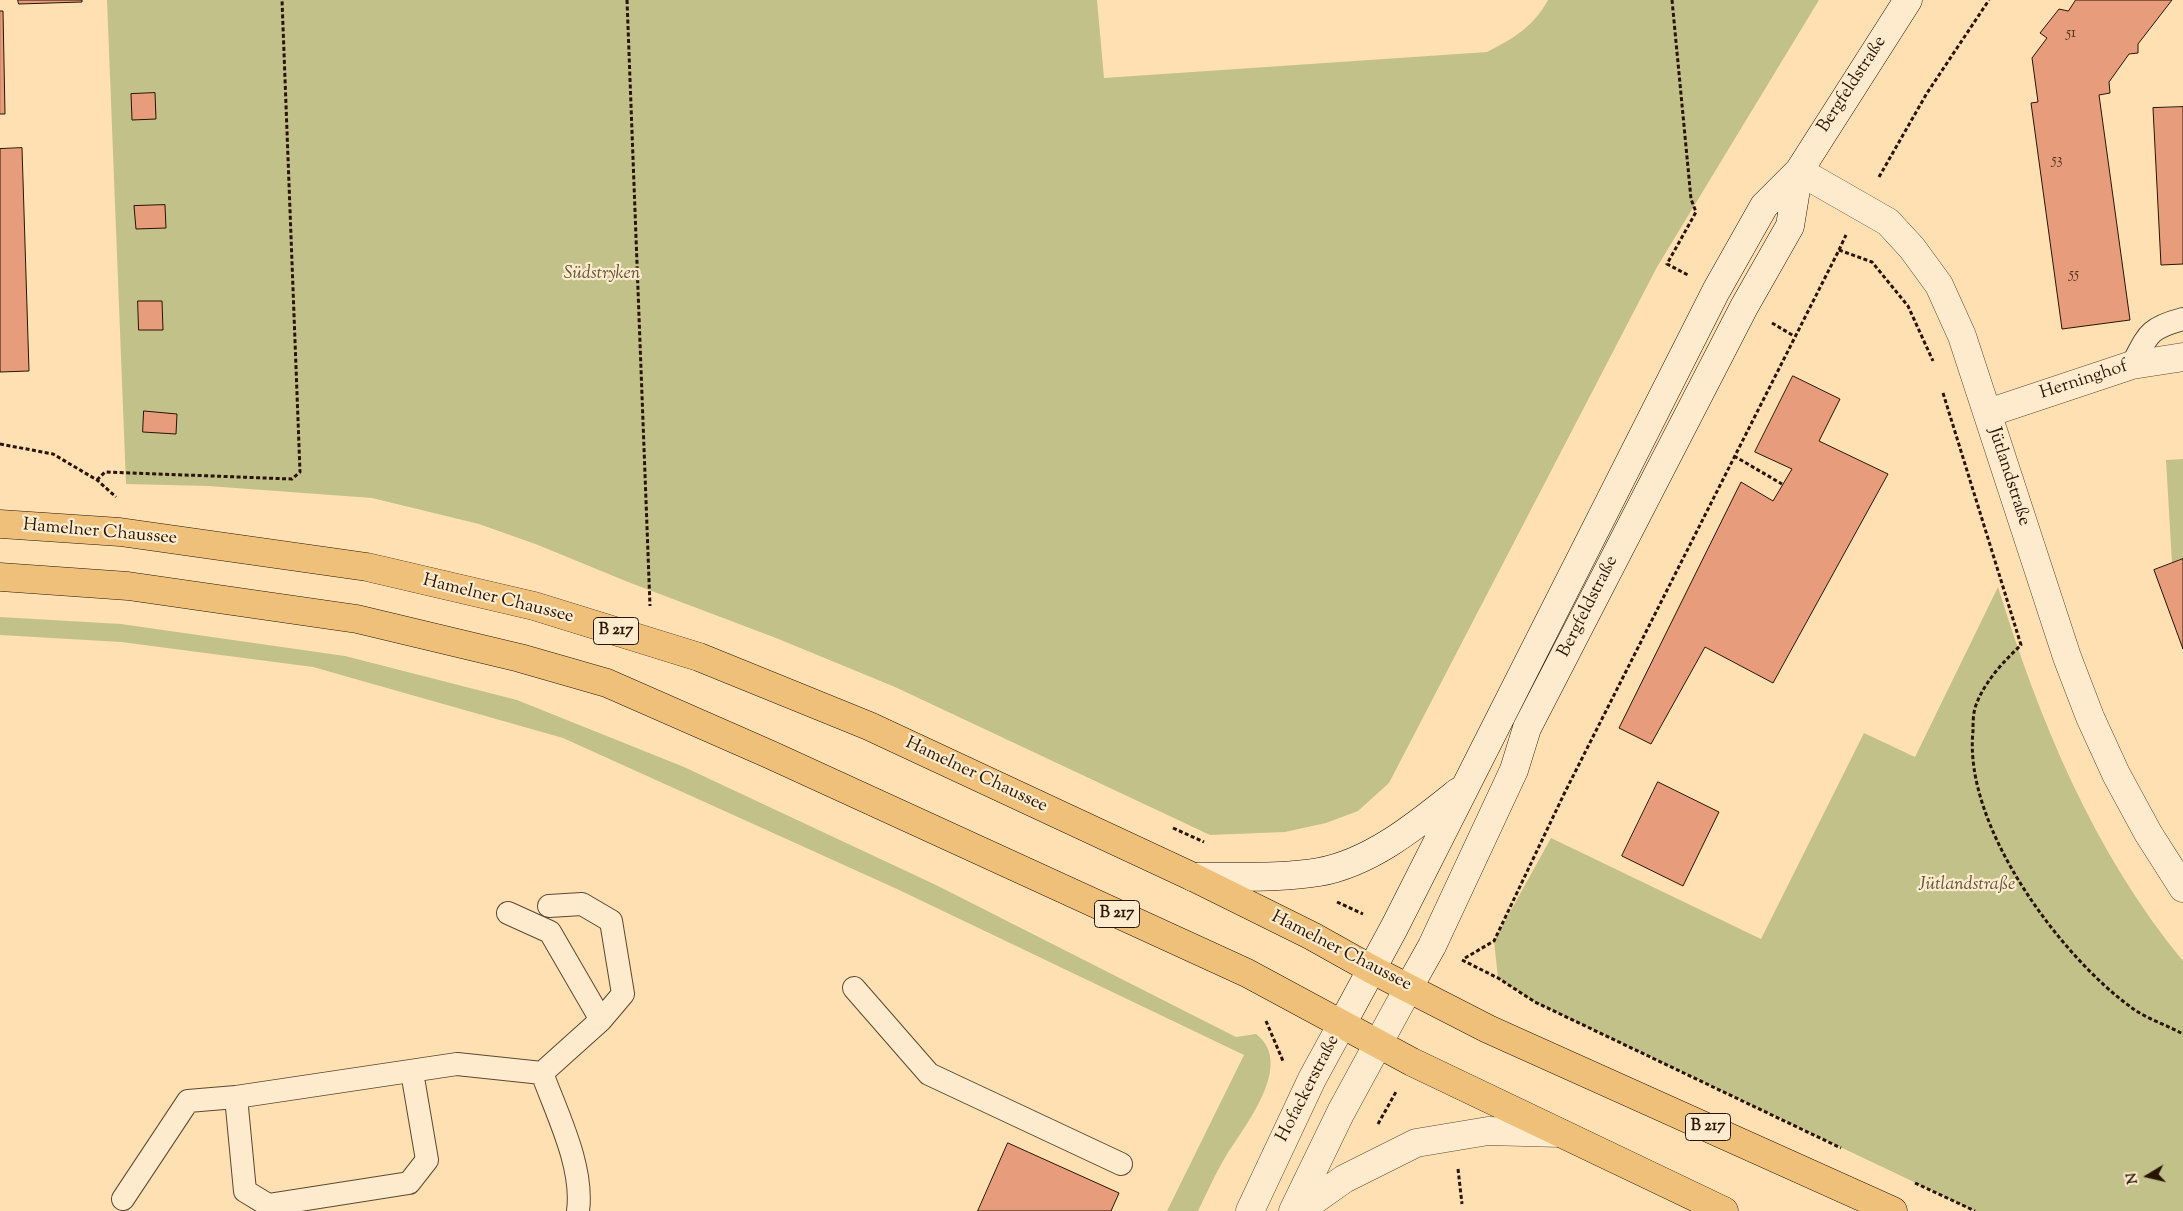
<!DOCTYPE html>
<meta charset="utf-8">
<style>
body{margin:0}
#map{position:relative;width:2183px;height:1211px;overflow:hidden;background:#fee0b3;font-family:"Sorts Mill Goudy",serif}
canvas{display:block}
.north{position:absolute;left:2123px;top:1151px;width:50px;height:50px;-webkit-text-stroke:4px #feebce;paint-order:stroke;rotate:261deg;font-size:14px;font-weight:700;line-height:20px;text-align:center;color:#291400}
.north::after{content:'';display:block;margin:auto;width:18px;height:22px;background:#291400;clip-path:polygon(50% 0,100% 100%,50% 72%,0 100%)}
</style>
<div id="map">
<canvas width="2183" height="1211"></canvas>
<div class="north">N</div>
</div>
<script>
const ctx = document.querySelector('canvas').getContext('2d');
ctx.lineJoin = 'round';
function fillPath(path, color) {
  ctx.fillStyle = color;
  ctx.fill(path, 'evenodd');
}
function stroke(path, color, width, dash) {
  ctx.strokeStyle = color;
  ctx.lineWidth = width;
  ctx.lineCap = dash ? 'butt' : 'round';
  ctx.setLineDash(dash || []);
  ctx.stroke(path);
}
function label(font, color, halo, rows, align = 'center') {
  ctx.font = font + ' "Sorts Mill Goudy",serif';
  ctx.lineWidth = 4.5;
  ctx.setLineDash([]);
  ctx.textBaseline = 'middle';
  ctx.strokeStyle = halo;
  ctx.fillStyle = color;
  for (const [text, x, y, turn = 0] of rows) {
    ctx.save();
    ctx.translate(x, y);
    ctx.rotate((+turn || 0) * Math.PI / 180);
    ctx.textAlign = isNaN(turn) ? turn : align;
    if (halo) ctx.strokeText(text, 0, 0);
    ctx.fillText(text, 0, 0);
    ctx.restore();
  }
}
fillPath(new Path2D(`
 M 107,0 L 1097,0 L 1104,78 L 1487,52 C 1513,39 1534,26 1548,0 L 1819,0 L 1657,267 L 1389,783 L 1358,811 L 1326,823 L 1285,832 L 1210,835 L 895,687 L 776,638 L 628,582 L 538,545 L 479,524 L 372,498 L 208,486 L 126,484 Z
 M 2183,459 L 2183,559 L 2172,563 L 2166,460 Z
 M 1998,587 C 2040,722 2093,851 2183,961 L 2183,1211 L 1975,1211 L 1535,1002 L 1498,978 L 1494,941 L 1551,838 L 1761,939 L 1864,733 L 1915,757 Z
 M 0,617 L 121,624 L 345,656 L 517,700 L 684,767 L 936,885 L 1236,1037 L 1256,1034 C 1296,1064 1243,1128 1226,1156 C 1215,1174 1207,1193 1198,1211 L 1167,1211 L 1244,1055 L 897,889 L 563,738 L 313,667 L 121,642 L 0,635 Z`), '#c3c18a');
const building = new Path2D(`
 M 18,0 L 82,0 L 82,2 L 19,4 Z
 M 2076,0 L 2172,0 L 2138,44 L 2138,53 L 2129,54 L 2109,82 L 2110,93 L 2099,95 L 2130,320 L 2062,329 L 2031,103 L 2038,102 L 2032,58 L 2047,38 L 2040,33 L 2059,9 L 2068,11 Z
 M 0,11 L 3,11 L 5,114 L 0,114 Z
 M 155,93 L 156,119 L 132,120 L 131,94 Z
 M 2183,107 L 2183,264 L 2161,265 L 2153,108 Z
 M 22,148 L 29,371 L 0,372 L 0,149 Z
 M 165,205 L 166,228 L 136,229 L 134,206 Z
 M 138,301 L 162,301 L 163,330 L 139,330 Z
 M 1793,376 L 1840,399 L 1819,441 L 1888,474 L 1773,683 L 1705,647 L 1651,744 L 1619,728 L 1741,482 L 1773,501 L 1792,469 L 1755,452 Z
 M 144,411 L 177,414 L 176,434 L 143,432 Z
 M 2183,559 L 2183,649 L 2154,570 Z
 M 1658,782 L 1719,812 L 1683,886 L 1622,856 Z
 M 1008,1143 L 1119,1193 L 1111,1211 L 978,1211 Z`);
fillPath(building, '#e79d7c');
stroke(building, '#291400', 1);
const lane = new Path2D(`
 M 2132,365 C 2148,335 2148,328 2183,319
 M 508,913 L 550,932 L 601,1020
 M 854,988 L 929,1074 L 1121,1164
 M 412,1072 L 427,1160 L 409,1183 L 268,1205 L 245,1191 L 236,1097 L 457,1064 L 542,1073 L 601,1020 L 623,994 L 611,921 L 582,904 L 549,906
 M 542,1073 C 557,1114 584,1167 578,1211
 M 123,1199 L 188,1101 L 236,1097`);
const street = new Path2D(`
 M 1799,171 L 1888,222 L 1912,248 L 1939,285 L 1962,336 L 2067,657 L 2090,717 L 2116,774 L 2148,833 L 2183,888
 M 1988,413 L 2132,365 L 2183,357
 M 1250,1211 L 1312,1079 L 1342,1024
 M 1293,1211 L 1341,1112 L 1409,987
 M 1299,1211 L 1344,1179 L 1416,1143 L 1488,1131 L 1560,1133`);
const secondary = new Path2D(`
 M 1193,877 C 1234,876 1278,879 1319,872 C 1371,863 1418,824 1458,792
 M 1409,987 L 1432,946 L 1514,770 L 1527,728 L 1744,307 L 1790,226 L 1799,171
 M 1342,1024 L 1394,928 L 1716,291 L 1764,206 L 1799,171 L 1908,0`);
const primary = new Path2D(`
 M 0,524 L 120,532 L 367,567 L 534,606 L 699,657 L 869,726 L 1193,877 L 1312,936 L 1371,969 L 1488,1029 L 1893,1211
 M 0,577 L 128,586 L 357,619 L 520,658 L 607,683 L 771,755 L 1247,973 L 1412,1062 L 1724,1211`);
stroke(lane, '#5e472d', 24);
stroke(street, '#5e472d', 29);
stroke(secondary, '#291400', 29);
stroke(primary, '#291400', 29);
stroke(new Path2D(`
 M 627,0 L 650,606
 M 1672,0 L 1691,199 L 1696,212 L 1667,264 L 1688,275
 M 1879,177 L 1927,93 L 1989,0
 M 1839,250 L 1846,235
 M 1772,323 L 1794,336
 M 1943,393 L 2021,645 C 2003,662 1985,681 1976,705 C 1973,713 1973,723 1973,731 C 1963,825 2059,955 2132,1008 C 2147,1019 2167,1025 2183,1034
 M 0,444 L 53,454 L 97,480 L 116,497
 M 1734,456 L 1782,484
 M 97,480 L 105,472 L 292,479 L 300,472 L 282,0
 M 1173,828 L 1204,842
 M 1337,902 L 1363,914
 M 1465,958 L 1494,941 L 1564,794 L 1839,250 L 1872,262 L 1908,306 L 1933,361
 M 1462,960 L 1498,978 L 1535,1002 L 1841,1148
 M 1266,1021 L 1283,1061
 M 1378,1124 L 1397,1090
 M 1458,1169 L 1462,1204
 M 1915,1183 L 1975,1211`), '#291400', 3, [4, 2.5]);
stroke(lane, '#feebce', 22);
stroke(street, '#feebce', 28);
stroke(secondary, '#feebce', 28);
stroke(primary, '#efc07a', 28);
label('15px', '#58361f', null, [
 ["51",2071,34],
 ["53",2057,161],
 ["55",2074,275]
]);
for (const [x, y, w] of [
 [616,631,45],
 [1117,914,45],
 [1708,1127,45]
]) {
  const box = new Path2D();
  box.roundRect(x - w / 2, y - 13.5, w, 27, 4);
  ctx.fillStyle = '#feebce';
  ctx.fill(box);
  stroke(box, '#291400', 1);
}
label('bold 16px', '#291400', null, [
 ["B 217",616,631],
 ["B 217",1117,914],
 ["B 217",1708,1127]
]);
label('18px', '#291400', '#feebce', [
 ["Bergfeldstraße",1853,85,-57],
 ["Herninghof",2084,381,-18],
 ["Jütlandstraße",2008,477,72],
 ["Hamelner Chaussee",100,533,5],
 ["Hamelner Chaussee",498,600,14],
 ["Bergfeldstraße",1589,607,-63],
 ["Hamelner Chaussee",976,776,25],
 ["Hamelner Chaussee",1341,952,27],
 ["Hofackerstraße",1309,1089,-63]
]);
label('italic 18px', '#5f5130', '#feebce', [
 ["Südstryken",602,275],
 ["Jütlandstraße",1967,886]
]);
</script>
